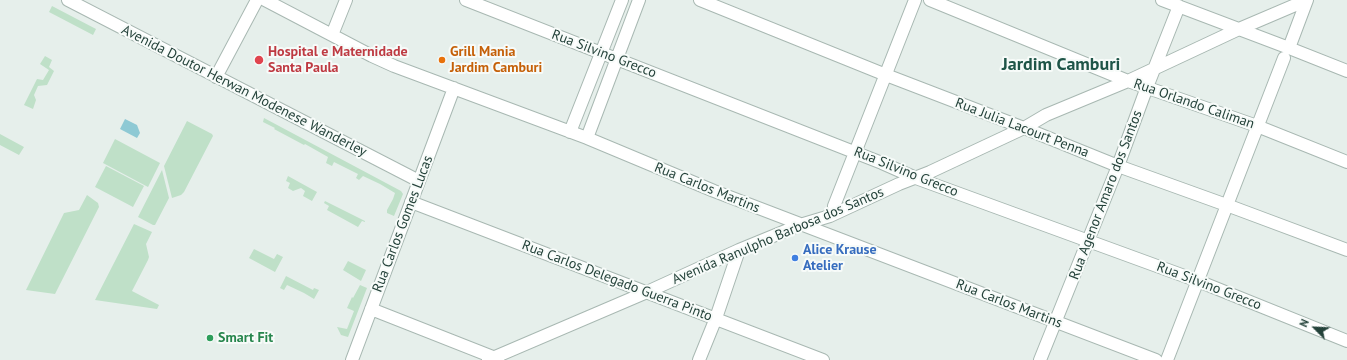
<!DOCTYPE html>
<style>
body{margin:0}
#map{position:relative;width:1347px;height:360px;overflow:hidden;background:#e6efeb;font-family:"PT Sans",sans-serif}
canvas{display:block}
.north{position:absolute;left:1295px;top:308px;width:40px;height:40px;-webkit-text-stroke:3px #f7fbf9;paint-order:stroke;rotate:294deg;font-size:11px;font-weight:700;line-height:16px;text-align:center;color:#24423a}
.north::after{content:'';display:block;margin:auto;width:14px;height:18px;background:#24423a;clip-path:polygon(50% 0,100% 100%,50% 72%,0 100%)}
</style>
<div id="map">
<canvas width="1347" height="360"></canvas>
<div class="north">N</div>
</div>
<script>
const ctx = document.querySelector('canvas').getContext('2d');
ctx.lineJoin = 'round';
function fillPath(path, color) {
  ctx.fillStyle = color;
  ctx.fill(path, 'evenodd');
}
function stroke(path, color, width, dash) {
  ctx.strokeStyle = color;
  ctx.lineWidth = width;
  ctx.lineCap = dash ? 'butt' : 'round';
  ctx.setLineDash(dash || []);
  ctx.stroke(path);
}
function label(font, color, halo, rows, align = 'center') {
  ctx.font = font + ' "PT Sans",sans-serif';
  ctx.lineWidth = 4;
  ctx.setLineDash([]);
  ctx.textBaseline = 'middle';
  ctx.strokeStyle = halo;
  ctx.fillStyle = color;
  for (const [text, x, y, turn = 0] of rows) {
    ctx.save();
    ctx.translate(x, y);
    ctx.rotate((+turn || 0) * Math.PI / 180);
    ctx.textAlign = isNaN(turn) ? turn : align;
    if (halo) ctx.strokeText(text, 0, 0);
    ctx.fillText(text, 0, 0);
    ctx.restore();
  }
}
fillPath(new Path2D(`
 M 52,6 L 96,29 L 93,35 L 49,12 Z
 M 45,56 L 52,60 L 49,67 L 54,71 L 47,85 L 38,86 L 34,95 L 36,100 L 33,109 L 24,105 L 37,79 L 43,80 L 49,70 L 40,64 Z
 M 264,118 L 401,191 L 403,194 L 394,216 L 387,213 L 387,210 L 393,199 L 395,193 L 380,184 L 363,176 L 359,180 L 356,178 L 358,174 L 334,162 L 332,166 L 326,163 L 328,157 L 305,144 L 304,145 L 274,129 L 275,128 L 263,122 Z
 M 187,121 L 212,134 L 213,136 L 184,192 L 181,195 L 172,198 L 164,166 Z
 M 0,134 L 24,147 L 19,155 L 0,145 Z
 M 115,139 L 160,163 L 148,187 L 103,163 Z
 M 106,166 L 144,186 L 133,207 L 95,187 Z
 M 162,170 L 169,198 L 155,225 L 153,225 L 138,217 Z
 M 288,176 L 317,192 L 312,201 L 303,196 L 305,191 L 301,188 L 293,191 L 288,188 L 290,183 L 286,181 Z
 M 87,195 L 98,203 L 99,207 L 55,294 L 26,290 L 64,213 L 79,210 Z
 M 325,201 L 365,221 L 365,222 L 362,221 L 358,227 L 327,210 L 329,206 L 324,203 Z
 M 134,224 L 152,232 L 146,244 L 149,257 L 148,260 L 132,291 L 159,305 L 157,309 L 95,300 Z
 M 254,249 L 274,259 L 277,254 L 283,257 L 275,272 L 249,258 Z
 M 348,261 L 366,270 L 361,281 L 343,270 Z
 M 286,276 L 313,290 L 314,288 L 319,290 L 314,299 L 304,293 L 287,285 L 284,290 L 280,288 Z
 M 360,285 L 367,288 L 348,337 L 341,335 L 337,327 L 347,329 L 354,311 L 347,308 L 352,297 L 353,298 Z`), '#bfe0c8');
fillPath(new Path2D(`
 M 125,119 L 137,125 L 140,133 L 137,138 L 120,129 Z`), '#8ec9d4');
const minor = new Path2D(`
 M 68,0 L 419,181
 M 265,0 L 372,56 L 394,66 L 587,138 L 714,191 L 1156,360
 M 466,0 L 882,163 L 916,178 L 1198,281 L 1347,341
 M 700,0 L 886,75 L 1024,128 L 1118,166 L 1232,207 L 1347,250
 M 930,0 L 1128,81 L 1257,126 L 1347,162
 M 1162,0 L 1289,48 L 1347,71
 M 332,35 L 346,0
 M 1289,48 L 1307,0
 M 216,77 L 257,0
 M 570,132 L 622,0
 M 587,138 L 639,0
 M 411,202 L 823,360
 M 834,206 L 915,0
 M 371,309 L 498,359
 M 352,360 L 454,88
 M 488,360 L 647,292 L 739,250 L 800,225 L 830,216 L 899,184 L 930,172 L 1024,128 L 1046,115 L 1128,81 L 1239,29 L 1307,0
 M 699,360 L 716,318 L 739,250
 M 1040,360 L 1118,166 L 1147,87 L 1179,6
 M 1167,360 L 1284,58`);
stroke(minor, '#a8b8b2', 14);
stroke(minor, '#fff', 12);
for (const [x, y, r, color] of [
 [259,60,5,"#e0444e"],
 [442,60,4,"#e8710a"],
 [795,258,4,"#3f7fe0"],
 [210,338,4,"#2e9e5b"]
]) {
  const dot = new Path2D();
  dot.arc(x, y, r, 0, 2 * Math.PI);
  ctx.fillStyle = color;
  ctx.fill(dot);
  stroke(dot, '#f7fbf9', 1.5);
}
label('bold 14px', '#be3a42', '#f7fbf9', [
 ["Hospital e Maternidade",268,52],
 ["Santa Paula",268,68]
], 'left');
label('bold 14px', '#c56008', '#f7fbf9', [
 ["Grill Mania",450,52],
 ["Jardim Camburi",450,68]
], 'left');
label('14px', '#24423a', '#f7fbf9', [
 ["Rua Silvino Grecco",604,54,21],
 ["Avenida Doutor Herwan Modenese Wanderley",244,91,27],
 ["Rua Orlando Caliman",1194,104,19],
 ["Rua Julia Lacourt Penna",1022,128,21],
 ["Rua Silvino Grecco",906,172,22],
 ["Rua Carlos Martins",707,188,22],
 ["Rua Agenor Amaro dos Santos",1106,195,-69],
 ["Rua Carlos Gomes Lucas",403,224,-69],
 ["Avenida Ranulpho Barbosa dos Santos",778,236,-23],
 ["Rua Carlos Delegado Guerra Pinto",617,281,21],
 ["Rua Silvino Grecco",1209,286,21],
 ["Rua Carlos Martins",1009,304,21]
]);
label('bold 14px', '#366cbe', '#f7fbf9', [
 ["Alice Krause",803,250],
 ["Atelier",803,266]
], 'left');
label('bold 14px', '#27864d', '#f7fbf9', [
 ["Smart Fit",218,338]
], 'left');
label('bold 18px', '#1f5548', '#f7fbf9', [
 ["Jardim Camburi",1061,65]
]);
</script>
